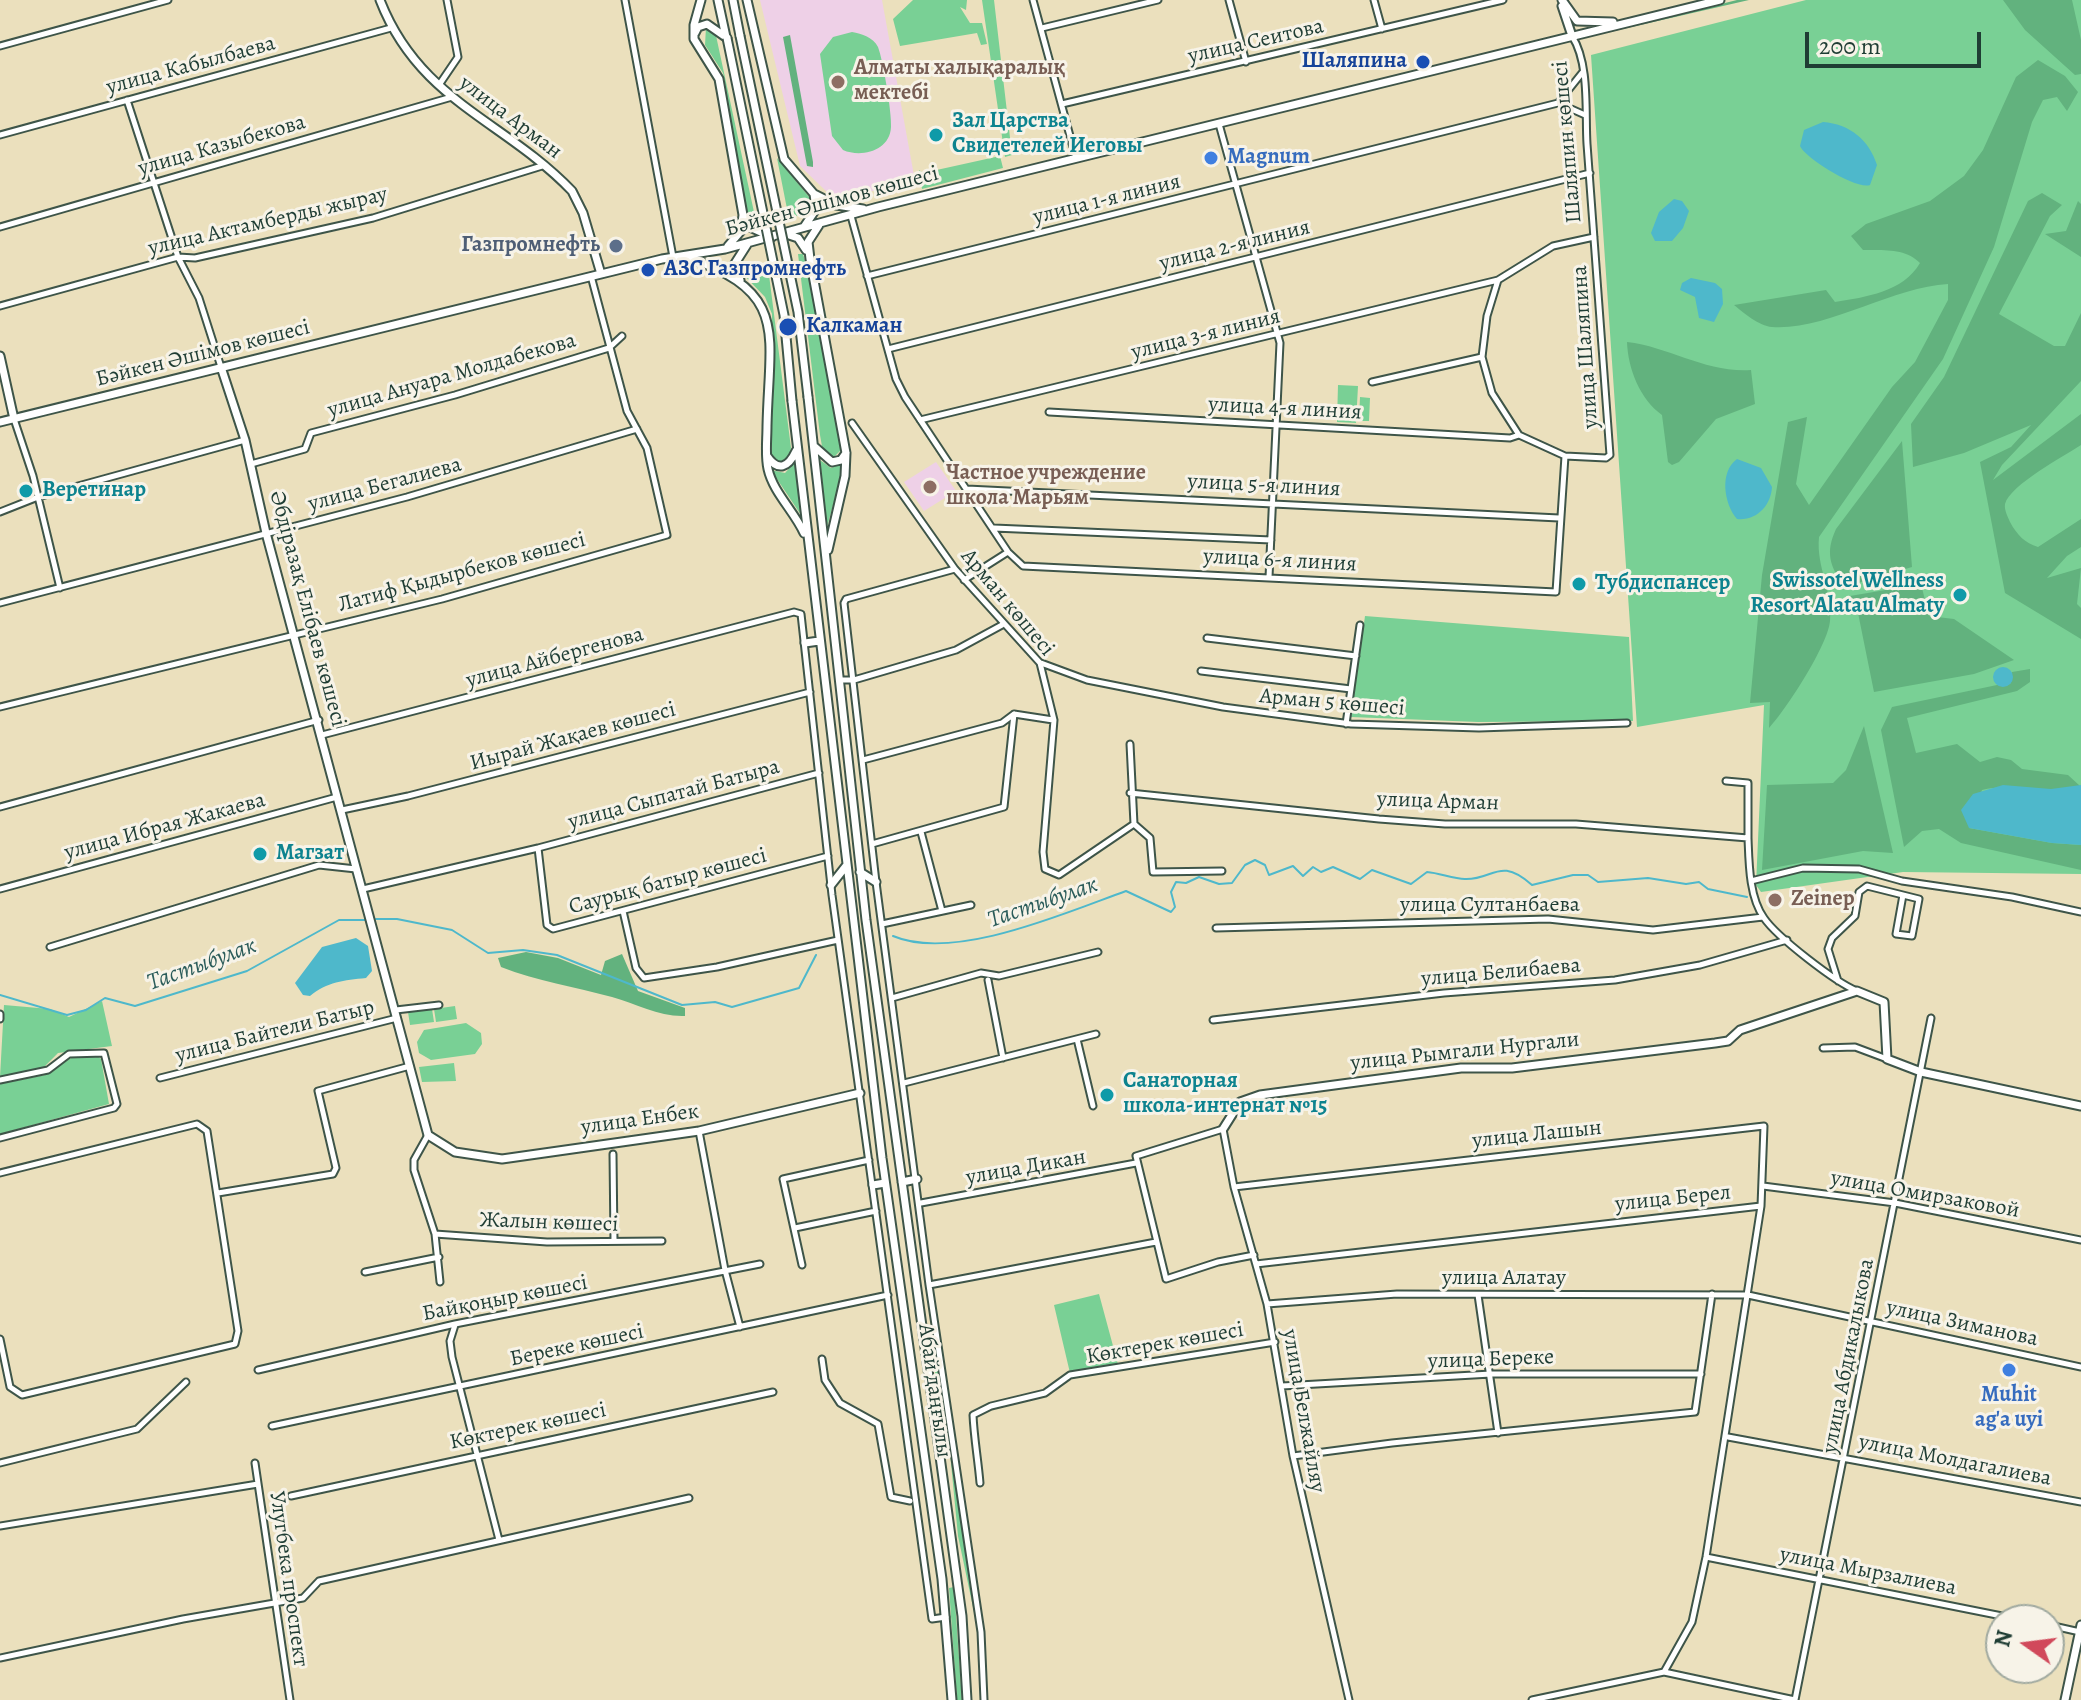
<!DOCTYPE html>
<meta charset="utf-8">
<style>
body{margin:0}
#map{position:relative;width:2081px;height:1700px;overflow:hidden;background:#ebe0bd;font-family:Alegreya,serif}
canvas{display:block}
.north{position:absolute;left:1985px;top:1604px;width:80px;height:80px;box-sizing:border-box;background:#f7f3e8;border:2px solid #a1aaa0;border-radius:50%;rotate:284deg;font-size:22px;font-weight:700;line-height:32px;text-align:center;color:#1f3d34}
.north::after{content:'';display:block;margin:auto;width:28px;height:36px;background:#d1495b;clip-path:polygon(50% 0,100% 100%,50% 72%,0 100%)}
.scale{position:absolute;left:1805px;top:32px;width:176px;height:36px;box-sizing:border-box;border:4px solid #1f3d34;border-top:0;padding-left:10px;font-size:24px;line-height:28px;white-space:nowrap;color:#1f3d34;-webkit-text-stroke:6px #f7f3e8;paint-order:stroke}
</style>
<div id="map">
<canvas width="2081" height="1700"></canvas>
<div class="north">N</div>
<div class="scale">200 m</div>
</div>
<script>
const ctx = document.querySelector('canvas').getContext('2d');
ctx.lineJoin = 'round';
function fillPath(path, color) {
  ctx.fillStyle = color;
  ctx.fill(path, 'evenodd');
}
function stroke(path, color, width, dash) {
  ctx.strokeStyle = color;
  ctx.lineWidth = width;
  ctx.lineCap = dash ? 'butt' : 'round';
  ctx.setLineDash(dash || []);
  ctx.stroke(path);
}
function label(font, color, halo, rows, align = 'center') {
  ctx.font = font + ' Alegreya,serif';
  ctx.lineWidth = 6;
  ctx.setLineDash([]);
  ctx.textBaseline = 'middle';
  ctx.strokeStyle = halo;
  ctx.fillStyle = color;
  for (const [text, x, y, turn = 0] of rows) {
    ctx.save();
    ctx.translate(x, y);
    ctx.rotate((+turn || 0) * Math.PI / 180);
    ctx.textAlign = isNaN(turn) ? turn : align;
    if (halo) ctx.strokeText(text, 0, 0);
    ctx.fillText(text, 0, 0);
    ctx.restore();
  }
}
fillPath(new Path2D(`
 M 760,0 L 882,0 L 915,181 L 843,198 L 827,192 L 800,166 Z
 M 936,462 L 956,491 L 924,511 L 904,482 Z`), '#eed0e7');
fillPath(new Path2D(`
 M 913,0 L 967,0 L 966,10 L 960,7 L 970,23 L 982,23 L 987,44 L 981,45 L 977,33 L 900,46 L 893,19 Z
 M 982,0 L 994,0 L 1012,155 L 1005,157 Z
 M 1806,0 L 2081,0 L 2081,874 L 1903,872 L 1761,892 L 1756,885 L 1764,705 L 1637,727 L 1591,55 Z
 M 706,27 L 715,31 L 757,226 L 747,214 L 723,73 L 705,45 Z
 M 852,32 C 862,34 873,37 878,47 C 883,60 892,113 891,127 C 890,151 861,158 843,150 L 832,136 L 820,54 L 833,37 Z
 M 1000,156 L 1003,168 L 922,189 L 919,170 L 923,173 Z
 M 777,158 L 810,198 L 804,202 L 799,215 L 789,219 Z
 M 798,254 L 803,254 L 806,264 L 840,428 L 841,450 L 833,458 L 823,452 L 820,435 Z
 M 751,266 L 768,267 L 791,448 L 788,461 L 778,464 L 772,455 L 772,314 L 765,297 L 740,271 Z
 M 1338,385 L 1358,386 L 1356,423 L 1337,422 Z
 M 1360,397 L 1370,398 L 1369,421 L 1359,421 Z
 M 820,460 L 831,468 L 845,462 L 827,527 Z
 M 796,461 L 801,515 L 771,470 L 785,473 Z
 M 1365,616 L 1629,637 L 1633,721 L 1478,722 L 1351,717 Z
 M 102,1001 L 112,1046 L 58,1053 L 44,1067 L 0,1077 L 4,1005 L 50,1009 L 69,1017 Z
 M 455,1006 L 457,1019 L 436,1022 L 434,1009 Z
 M 432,1009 L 434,1022 L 410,1025 L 408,1012 Z
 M 466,1023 L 481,1033 L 482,1044 L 475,1054 L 431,1060 L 419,1053 L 417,1042 L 424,1030 Z
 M 97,1056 L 101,1059 L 109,1104 L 0,1134 L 0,1084 L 45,1075 L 71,1058 Z
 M 454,1063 L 456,1081 L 422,1082 L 419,1067 Z
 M 1099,1294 L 1119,1368 L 1070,1373 L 1054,1305 Z
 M 935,1349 L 949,1426 L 946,1426 L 940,1412 L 933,1355 Z
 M 950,1453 L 975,1604 L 974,1612 L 958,1536 Z
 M 954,1587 L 962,1700 L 957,1700 L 949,1588 Z`), '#79d095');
fillPath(new Path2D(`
 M 1737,0 L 1749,0 L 1588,37 Z
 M 2003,0 L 2072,0 L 2081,40 L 2081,74 L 2075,75 L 2025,30 Z
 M 790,35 L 813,162 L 813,167 L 807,166 L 783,37 Z
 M 2038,60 L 2065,76 L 2078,92 L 2067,111 L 2057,97 L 2043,100 L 2032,122 L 1994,247 L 1943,359 L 1819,537 C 1816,568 1833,590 1830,621 C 1828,645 1786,710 1769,728 L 1770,702 L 1750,703 L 1762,575 L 1788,422 L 1807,417 L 1796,484 L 1809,505 L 1892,387 L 1915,362 L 1948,300 L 1948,284 C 1892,287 1826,331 1772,327 C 1759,326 1744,313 1734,305 L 1826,290 L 1835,302 C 1866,297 1903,292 1920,263 C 1906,248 1882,250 1863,250 L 1851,236 L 1866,224 L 1930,201 L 1964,176 L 1983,150 L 2016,77 Z
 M 2042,193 L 2062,205 L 2050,216 L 1999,314 L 2054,346 L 2065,346 L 2081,313 L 2081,381 L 2002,465 L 1993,480 L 2081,414 L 2081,445 C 2064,456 2010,485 2005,504 C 2004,510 2008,517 2010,522 C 2017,535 2025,543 2038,547 L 2081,519 L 2081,547 L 2067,556 L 2047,578 L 2081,568 L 2077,604 L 2081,608 L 2081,639 L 2005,593 L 1980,462 L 2011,447 L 2031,425 L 1964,453 L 1913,467 L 1911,424 L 1944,377 L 2028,201 Z
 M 2078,201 L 2081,204 L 2081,257 L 2045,234 L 2066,231 Z
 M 1627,342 C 1670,347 1706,373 1751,370 L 1755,404 L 1716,419 L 1679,462 L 1672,465 L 1668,462 L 1662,415 C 1640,399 1628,369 1627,342 Z
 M 1902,441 L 1912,567 L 1844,587 C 1830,566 1825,553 1836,529 Z
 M 1921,584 L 1929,616 L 1954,619 L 2014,660 L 1974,674 L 1874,692 L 1857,608 L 1850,596 Z
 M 2030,669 L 2030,682 L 2017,691 L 1907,718 L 1916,753 L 1957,744 L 1980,762 L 1997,757 L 2011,760 L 2022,769 L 2068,775 L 2080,786 C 2053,797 2013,782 1982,790 L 1969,828 L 2052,843 L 2081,845 L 2081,870 L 1961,843 L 1939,829 L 1922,831 L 1904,847 L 1881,730 L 1892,707 L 1997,685 L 2006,686 L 2011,683 L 2012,672 Z
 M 1864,726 L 1893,853 L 1863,851 L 1762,870 L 1767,785 L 1833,783 L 1846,770 Z
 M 526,952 L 558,958 L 601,975 L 605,961 L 622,954 L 638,991 L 685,1008 L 685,1016 C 659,1017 637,1004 612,997 C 575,987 537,981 501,967 L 498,958 Z`), '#62b27e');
fillPath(new Path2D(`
 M 1823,122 C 1850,124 1869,140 1877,165 L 1870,185 C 1857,190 1806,159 1800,146 L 1804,130 Z
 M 1674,199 L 1682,201 L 1689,211 L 1683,228 L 1672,241 L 1655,241 L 1651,233 L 1659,212 Z
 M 1691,278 L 1715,283 L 1722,289 L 1723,304 L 1714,322 L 1699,318 L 1695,297 L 1680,290 L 1682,283 Z
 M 1737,459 L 1761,468 L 1772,487 C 1771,505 1757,521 1737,519 C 1724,504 1719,472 1737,459 Z
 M1993 677a10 10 0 1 1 20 0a10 10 0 1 1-20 0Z
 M 2003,785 L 2051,789 L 2081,785 L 2081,845 L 2052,843 L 1969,828 L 1961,810 L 1973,794 Z
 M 356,938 L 368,946 L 372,971 L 366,978 C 344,980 327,982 310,996 L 303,995 L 295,983 L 322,947 Z`), '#4eb8cb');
stroke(new Path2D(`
 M 376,919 L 397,919 L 452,930 L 488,953 L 523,950 L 557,955 L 682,1005 L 715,1002 L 732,1007 L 799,988 L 816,955
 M 893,936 C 954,962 1065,913 1126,891 L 1171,912 L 1175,907 L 1171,892 L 1176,882 L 1186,883 L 1199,877 L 1219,884 L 1232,883 L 1245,865 L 1255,860 L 1265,865 L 1269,875 L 1293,866 L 1303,876 L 1313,867 L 1321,872 L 1333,867 L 1360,879 L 1372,870 L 1411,884 L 1427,872 C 1440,873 1453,879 1465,879 C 1494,880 1499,856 1532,885 L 1573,875 L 1588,875 L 1598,882 L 1648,878 L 1686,884 L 1699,882 L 1708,889 L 1747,897
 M 0,995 L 67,1015 L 86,1010 L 105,998 L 135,1006 L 247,971 L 339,920 L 366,920`), '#4eb8cb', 2);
const street = new Path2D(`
 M 625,0 L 673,257
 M 1033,0 L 1076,158
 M 1229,0 L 1246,62
 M 1374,0 L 1382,29
 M 1042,28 L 1158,0
 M 1572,36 C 1590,64 1585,112 1587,144 C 1595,248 1602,351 1610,455 L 1606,458 L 1565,456 L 1519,435 L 1492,393 L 1482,357 L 1487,316 L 1498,280 L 1553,246 L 1594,237
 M 0,46 L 168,0
 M 439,85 L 458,57 L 447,0
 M 127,100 L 178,257 L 199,298 L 221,367
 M 1558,103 L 1582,73
 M 1062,104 L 1503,0
 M 1219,124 L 1280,343 L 1269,577
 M 0,135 L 391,28
 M 851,216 L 896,379 L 905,397 L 1008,552 L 1023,566 L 1556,592 L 1565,456
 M 0,227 L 452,97
 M 867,276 L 1558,103 L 1585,115
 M 0,306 L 178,257 L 195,258 L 373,218 L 542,166
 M 888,349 L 1590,173
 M 1372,382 L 1482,357
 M 1049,412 L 1510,438 L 1519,435
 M 14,419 L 33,476 L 60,588
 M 920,420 L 1498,280
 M 852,423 L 955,569 L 1040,663 L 1054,720 L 1043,852 L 1045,869 L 1059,875 L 1134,824
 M 251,464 L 305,449 L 311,433 L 455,395 L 609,348 L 622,336
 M 967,489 L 1559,518
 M 0,512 L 38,497 L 245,440
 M 994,528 L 1271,540
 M 955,569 L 846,599 L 844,603 L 876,882 L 929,1285 L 981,1632 L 984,1700
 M 964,580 L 1008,552
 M 0,603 L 407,497 L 637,429
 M 1207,638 L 1356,656
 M 1041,663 L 1087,680 L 1223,707 L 1351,724 L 1479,728 L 1627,723
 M 1201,671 L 1351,689
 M 841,680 L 854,680 L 956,650 L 1002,625
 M 0,707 L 442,599 L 667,535 L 647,448 L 627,411 L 591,276
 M 1014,714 L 1053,720
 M 1346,724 L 1360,625
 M 322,735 L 794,612 L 801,614 L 832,895 L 932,1619 L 946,1617
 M 1130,744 L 1134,824 L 1150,838 L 1153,872 L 1222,871
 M 863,760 L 1002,723 L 1014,714
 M 1726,781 L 1748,783 L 1748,838
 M 1130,793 L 1379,819 L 1445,824 L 1576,824 L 1748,838 C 1749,863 1749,897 1764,918 C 1777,937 1835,982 1857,991
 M 0,807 L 319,720
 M 342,810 L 408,796 L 810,692
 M 921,832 L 942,911
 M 872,844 L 1004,807 L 1014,714
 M 538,848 L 547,925 L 553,929 L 828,856
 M 1751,881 L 1803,868 L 1859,869 L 1902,881 L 2012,897 L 2081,912
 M 0,889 L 337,797
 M 363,889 L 538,848 L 819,773
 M 623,911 L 636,968 L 644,978 L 717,967 L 838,940
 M 882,924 L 971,905
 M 1216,928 L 1548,919 L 1653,930 L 1763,917
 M 50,947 L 319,865 L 356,869
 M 988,980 L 1003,1058
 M 1838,981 L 1828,949 L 1832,938 L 1855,916 L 1859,892 L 1867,886 L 1903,895 L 1896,934 L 1912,936 L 1919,899 L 1903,895
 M 892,998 L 981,973 L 999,976 L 1098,952
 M 396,1010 L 439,1005
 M 0,1014 L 0,1019
 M 1213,1020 L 1444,993 L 1615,980 L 1700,965 L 1787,940
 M 1077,1039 L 1093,1106
 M 1823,1048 L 1855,1047 L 1887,1059
 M 160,1078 L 397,1018
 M 0,1080 L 48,1070 L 69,1054 L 104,1053 L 117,1104 L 114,1108 L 0,1138
 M 904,1083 L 1096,1034
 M 699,1131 L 725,1270 L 740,1327
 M 428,1135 L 414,1160 L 414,1170 L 435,1234 L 440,1282
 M 613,1154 L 614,1241
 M 0,1173 L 197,1124 L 207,1131 L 238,1331 L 235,1344 L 22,1395 L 10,1387 L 0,1339
 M 1763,1186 L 1895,1203 L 2081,1240
 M 1234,1187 L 1764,1126 L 1761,1206 L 1706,1557 L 1692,1622 L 1664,1672
 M 218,1193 L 333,1174 L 336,1168 L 318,1091 L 410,1066
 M 921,1203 L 1136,1163
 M 795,1228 L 876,1211
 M 435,1234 L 547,1242 L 662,1241
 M 1254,1255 L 1218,1262 L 1166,1279 L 1136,1156 L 1223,1129 L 1234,1187 L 1267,1304 L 1293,1456 L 1349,1700
 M 1256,1264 L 1761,1206
 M 802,1265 L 783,1179 L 869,1160
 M 365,1272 L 439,1257
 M 929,1285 L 1156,1242
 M 1478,1295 L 1498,1433
 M 1267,1304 L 1397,1294 L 1748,1295 L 2081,1367
 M 455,1325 L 450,1341 L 452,1357 L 499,1540
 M 822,1359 L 825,1380 L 840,1403 L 878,1424 L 891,1497 L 910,1501
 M 258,1370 L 455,1324 L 760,1264
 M 1282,1386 L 1491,1374 L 1701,1374
 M 272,1426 L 888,1295
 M 1728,1437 L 2081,1502
 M 1293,1456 L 1392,1443 L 1695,1412 L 1712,1294
 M 0,1463 L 137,1429 L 186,1382
 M 255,1463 L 290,1700
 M 980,1483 C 978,1459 974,1438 973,1415 L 991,1406 L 1045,1393 L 1070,1375 L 1275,1342
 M 291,1496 L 773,1392
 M 0,1526 L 258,1484
 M 1706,1557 L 2022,1620
 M 2049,1625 L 2080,1632
 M 0,1658 L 183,1619 L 303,1598 L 319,1581 L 689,1498
 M 1532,1700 L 1664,1672 L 1795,1700
 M 1795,1700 L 1931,1018`);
const secondary = new Path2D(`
 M 380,0 C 419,101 504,120 572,191 L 583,213 L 601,274
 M 701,0 L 694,25 L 694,39 L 719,79 L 743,215 L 741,231 L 728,246
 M 718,0 L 726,37
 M 733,0 L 740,36
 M 747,0 L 784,159 L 814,194 L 836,205 L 863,209
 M 1562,0 L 1577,21 L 1613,22
 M 1562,6 L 1572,36
 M 695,33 L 698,27 L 707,24 L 727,38
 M 744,216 L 752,228 L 772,237
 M 819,225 L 808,242 L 810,259 L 846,453 L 845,476 L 828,550
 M 804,227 L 816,209 L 814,194
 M 786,234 L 798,238 L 806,250
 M 686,257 C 790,292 769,333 767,426 C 767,440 765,456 768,469 C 773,492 794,511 804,533
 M 740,280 L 734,265 L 748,243
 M 0,356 L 14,419
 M 221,367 L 245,440 L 266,533 L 428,1135 L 455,1152 L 502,1159 L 699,1131 L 860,1093
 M 808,397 L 866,920 L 962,1616 L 967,1700
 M 792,401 L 882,1158 L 942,1579 L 952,1700
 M 0,422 L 662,259 L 725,249 L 878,207 L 1720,0
 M 815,447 L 832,462 L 841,460 L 846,453
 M 767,456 C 778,472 788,468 796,451
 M 805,643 L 819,641
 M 860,872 L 876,882
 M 831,885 L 846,866
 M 1223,1129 L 1240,1102 L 1260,1095 L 1461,1068 L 1512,1068 L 1715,1043 L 1728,1041 L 1740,1030 L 1857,991 L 1884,1002 L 1887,1059 L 1921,1072 L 2081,1106
 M 902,1182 L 917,1179
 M 873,1185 L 885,1183
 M 2065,1700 L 2081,1625`);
stroke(street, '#3e5549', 9);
stroke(secondary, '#3e5549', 11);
stroke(street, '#fff', 5);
stroke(secondary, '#fff', 7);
const secondaryBridge = new Path2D(`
 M 740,36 L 798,312 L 808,397
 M 727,38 L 784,315 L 792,401`);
stroke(secondaryBridge, '#3e5549', 11, []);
stroke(secondaryBridge, '#fff', 7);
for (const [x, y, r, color] of [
 [1423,62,8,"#1a4fb4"],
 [838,82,8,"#8d6e63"],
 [936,135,8,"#0f9aa8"],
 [1211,158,8,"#3f7fe0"],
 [616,246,8,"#5c6f8a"],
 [648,270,8,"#1a4fb4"],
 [788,327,10,"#1a4fb4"],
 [930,487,8,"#8d6e63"],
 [26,491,8,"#0f9aa8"],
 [1579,584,8,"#0f9aa8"],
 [1960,595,8,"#0f9aa8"],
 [260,854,8,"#0f9aa8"],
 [1775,900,8,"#8d6e63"],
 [1107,1095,8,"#0f9aa8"],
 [2009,1370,8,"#3f7fe0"]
]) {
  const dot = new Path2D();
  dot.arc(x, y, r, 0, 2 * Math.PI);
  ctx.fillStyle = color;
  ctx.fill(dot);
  stroke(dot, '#f7f3e8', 3);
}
label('22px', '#1f3d34', '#f7f3e8', [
 ["улица Сеитова",1256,42,-13],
 ["улица Кабылбаева",191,66,-15],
 ["улица Арман",510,118,37],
 ["Шаляпин көшесі",1568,142,-95],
 ["улица Казыбекова",222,146,-16],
 ["улица 1-я линия",1107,200,-14],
 ["Бәйкен Әшімов көшесі",832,202,-15],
 ["улица Актамберды жырау",268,222,-13],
 ["улица 2-я линия",1235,246,-14],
 ["улица 3-я линия",1206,335,-14],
 ["улица Шаляпина",1586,347,-94],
 ["Бәйкен Әшімов көшесі",203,354,-14],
 ["улица Ануара Молдабекова",452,376,-16],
 ["улица 4-я линия",1285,409,3],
 ["улица Бегалиева",385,485,-15],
 ["улица 5-я линия",1264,486,3],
 ["улица 6-я линия",1280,561,3],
 ["Латиф Қыдырбеков көшесі",462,573,-15],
 ["Арман көшесі",1007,603,50],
 ["Әбдіразақ Елібаев көшесі",307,609,75],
 ["улица Айбергенова",555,658,-15],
 ["Арман 5 көшесі",1332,703,5],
 ["Иырай Жақаев көшесі",573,737,-15],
 ["улица Сыпатай Батыра",674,795,-15],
 ["улица Арман",1438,802,2],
 ["улица Ибрая Жакаева",165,827,-15],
 ["Саурық батыр көшесі",668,882,-15],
 ["улица Султанбаева",1490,906],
 ["улица Белибаева",1501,973,-5],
 ["улица Байтели Батыр",275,1032,-14],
 ["улица Рымгали Нургали",1465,1052,-6],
 ["улица Енбек",640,1120,-8],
 ["улица Лашын",1537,1135,-6],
 ["улица Дикан",1026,1168,-10],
 ["улица Омирзаковой",1925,1195,10],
 ["улица Берел",1673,1199,-6],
 ["Жалын көшесі",549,1223,2],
 ["улица Алатау",1504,1279],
 ["Байқоңыр көшесі",505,1299,-11],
 ["улица Зиманова",1962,1324,12],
 ["Көктерек көшесі",1165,1344,-10],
 ["Береке көшесі",577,1346,-12],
 ["улица Абдикалыкова",1849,1356,-79],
 ["улица Береке",1491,1360,-2],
 ["Абай даңғылы",934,1391,82],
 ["улица Белжайляу",1303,1411,80],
 ["Көктерек көшесі",528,1427,-12],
 ["улица Молдагалиева",1955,1461,11],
 ["улица Мырзалиева",1868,1572,11],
 ["Улугбека проспект",288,1579,82]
]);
label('bold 22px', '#164399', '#f7f3e8', [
 ["Шаляпина",1407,62,"right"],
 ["АЗС Газпромнефть",664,270],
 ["Калкаман",806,327]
], 'left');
label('bold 22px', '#785e54', '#f7f3e8', [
 ["Алматы халықаралық",854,69],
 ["мектебі",854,94],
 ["Частное учреждение",946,474],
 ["школа Марьям",946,499],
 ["Zeinep",1791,900]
], 'left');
label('bold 22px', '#0d838f', '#f7f3e8', [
 ["Зал Царства",952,122],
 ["Свидетелей Иеговы",952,147],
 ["Веретинар",42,491],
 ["Swissotel Wellness",1944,582,"right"],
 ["Resort Alatau Almaty",1944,607,"right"],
 ["Тубдиспансер",1595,584],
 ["Магзат",276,854],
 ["Санаторная",1123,1082],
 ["школа-интернат №15",1123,1107]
], 'left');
label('bold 22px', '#366cbe', '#f7f3e8', [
 ["Magnum",1227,158],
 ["Muhit",2009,1396,"center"],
 ["ag'a uyi",2009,1421,"center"]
], 'left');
label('bold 22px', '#4e5e75', '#f7f3e8', [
 ["Газпромнефть",600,246]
], 'right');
label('italic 24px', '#2b5c5a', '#f7f3e8', [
 ["Тастыбулак",1043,903,-19],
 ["Тастыбулак",202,965,-20]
]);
</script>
